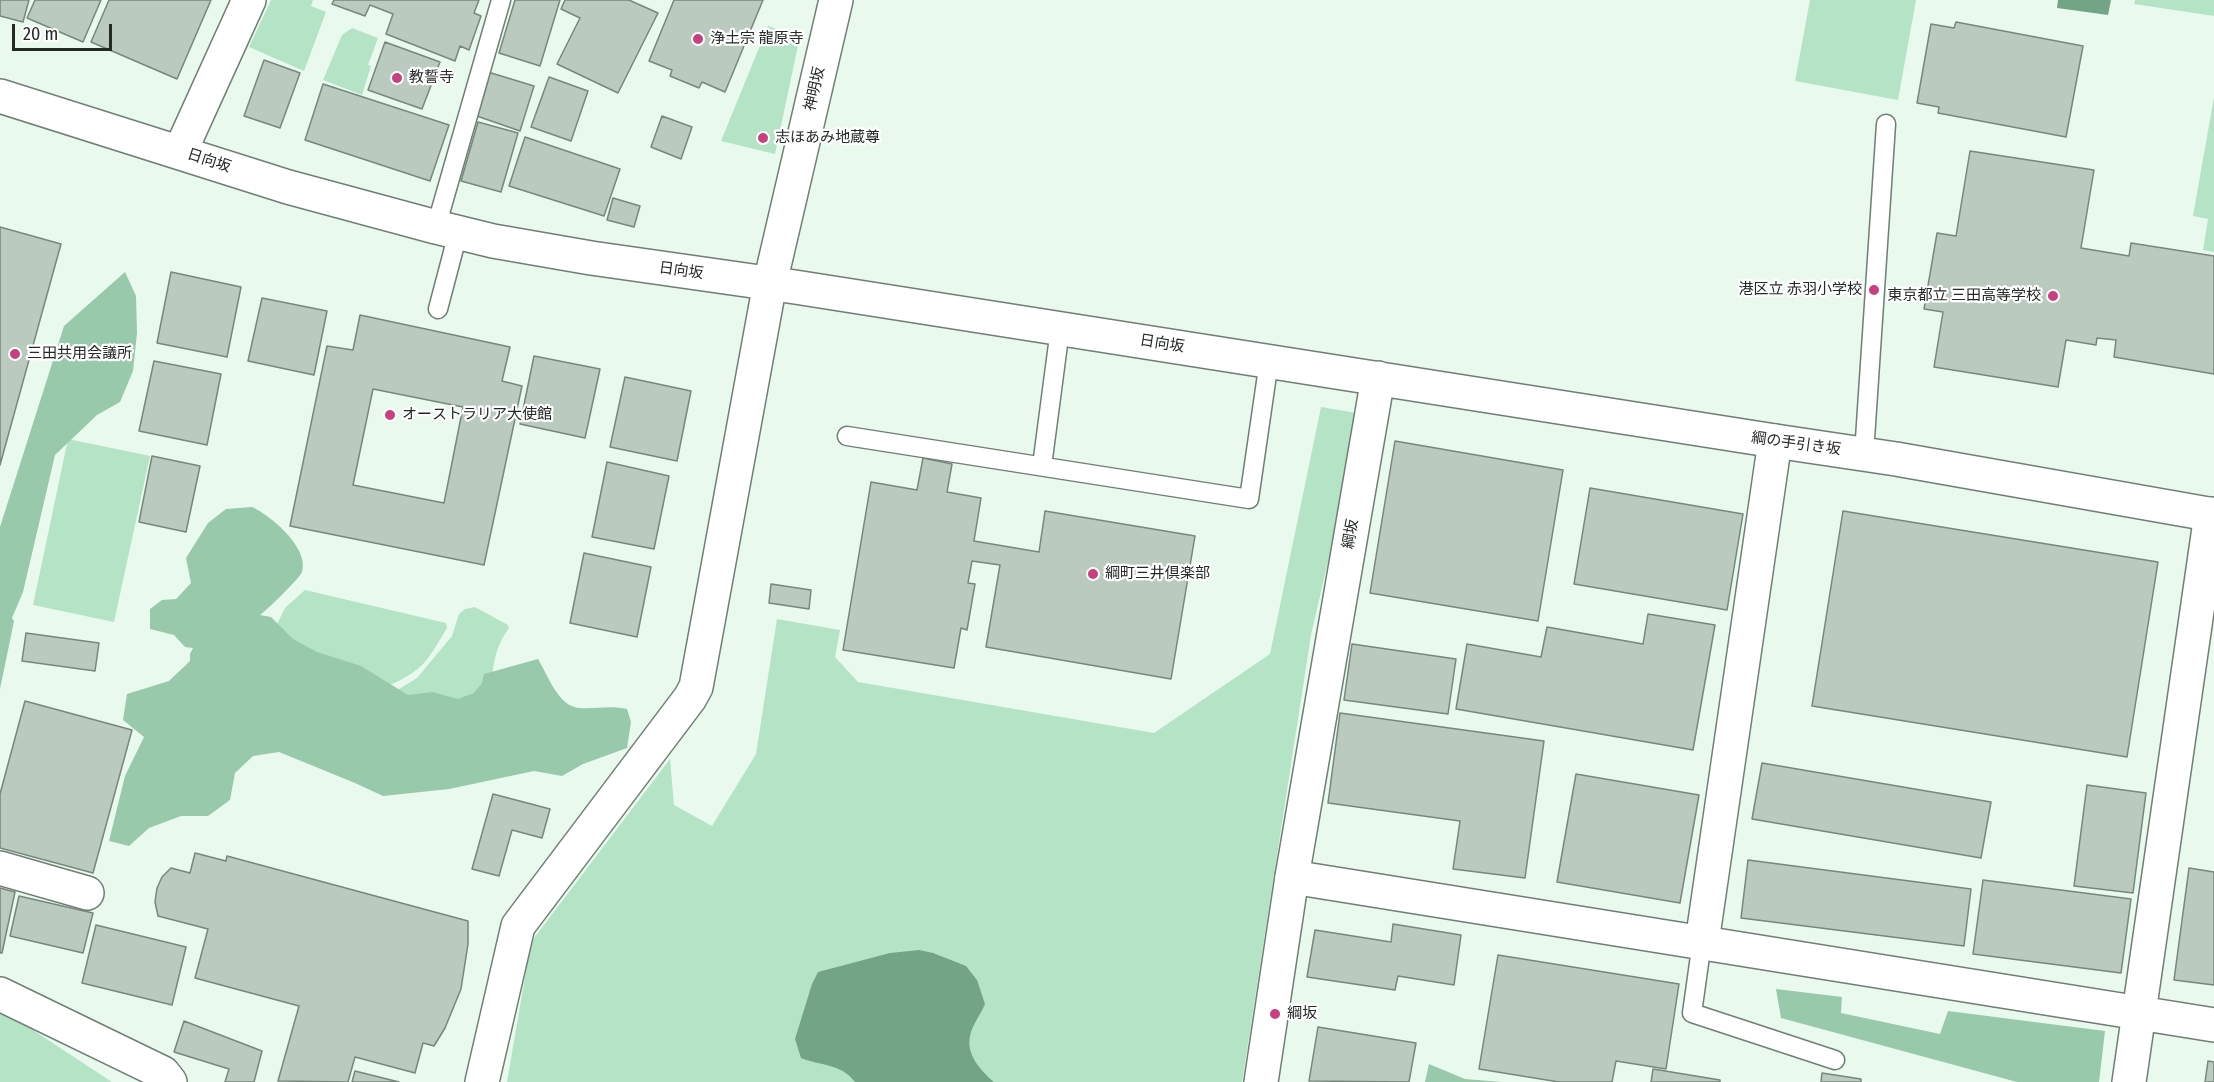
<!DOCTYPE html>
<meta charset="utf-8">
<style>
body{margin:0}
#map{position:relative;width:2214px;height:1082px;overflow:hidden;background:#e9f9ee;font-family:"Fira Sans Condensed",sans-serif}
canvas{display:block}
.scale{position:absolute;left:12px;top:24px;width:100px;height:27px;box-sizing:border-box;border:3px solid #232925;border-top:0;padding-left:8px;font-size:18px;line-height:21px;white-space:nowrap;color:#232925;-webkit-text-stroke:4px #fff;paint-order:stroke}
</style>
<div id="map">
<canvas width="2214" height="1082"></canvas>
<div class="scale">20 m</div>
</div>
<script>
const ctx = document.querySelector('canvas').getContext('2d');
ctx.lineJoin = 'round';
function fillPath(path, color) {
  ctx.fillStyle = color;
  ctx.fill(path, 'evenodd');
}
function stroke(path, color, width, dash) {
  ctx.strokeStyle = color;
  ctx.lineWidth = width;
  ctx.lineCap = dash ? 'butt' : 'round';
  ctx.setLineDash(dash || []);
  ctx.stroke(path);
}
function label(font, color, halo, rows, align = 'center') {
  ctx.font = font + ' "Fira Sans Condensed","Noto Sans JP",sans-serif';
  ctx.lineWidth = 4.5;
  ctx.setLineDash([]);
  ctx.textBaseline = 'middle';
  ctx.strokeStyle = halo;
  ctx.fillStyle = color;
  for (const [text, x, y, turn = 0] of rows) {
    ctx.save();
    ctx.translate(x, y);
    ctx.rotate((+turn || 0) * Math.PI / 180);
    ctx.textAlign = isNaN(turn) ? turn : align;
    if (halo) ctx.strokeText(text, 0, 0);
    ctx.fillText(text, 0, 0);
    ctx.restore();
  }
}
fillPath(new Path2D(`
 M 271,0 L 313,0 L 311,6 L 326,12 L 304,71 L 249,47 Z
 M 1810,0 L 1916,0 L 1898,100 L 1795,81 Z
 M 2135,0 L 2214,0 L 2214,16 L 2134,4 Z
 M 768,26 L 800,36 L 775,154 L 721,141 Z
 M 352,28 L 378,38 L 368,65 L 371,66 L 362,95 L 323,80 L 342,35 Z
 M 2214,97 L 2214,252 L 2203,250 L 2208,219 L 2193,216 Z
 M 1321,407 L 1362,414 L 1311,635 L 1242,1082 L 507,1082 L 531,942 L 670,759 L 674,805 L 712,826 L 756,754 L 777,619 L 840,630 L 835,657 L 858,682 L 1154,733 L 1270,654 Z
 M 68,439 L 150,456 L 114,622 L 33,605 Z
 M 305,590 L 446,623 L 447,628 C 440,639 433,653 424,663 C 405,683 378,689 353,696 L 275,628 L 285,608 Z
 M 475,607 L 508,625 L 509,628 C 495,647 493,665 491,688 L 466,710 L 386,697 L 417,678 L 452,636 L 459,614 L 465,609 Z
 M 0,1011 L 4,1011 L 112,1082 L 0,1082 Z`), '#b4e4c5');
fillPath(new Path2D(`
 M 125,272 L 136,296 L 137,333 L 133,371 L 120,402 L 97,415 L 55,455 L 23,592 L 12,618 L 14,621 L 0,689 L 0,527 L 64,326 Z
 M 252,507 C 270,515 310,548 302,572 C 299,579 267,610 260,615 L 271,617 L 293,639 L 317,652 L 361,666 L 408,695 L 432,692 L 458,699 L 474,693 L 482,683 L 484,674 L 538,659 C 548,675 558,707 580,708 C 596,709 611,705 627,709 L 631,722 L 627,748 L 583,764 L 562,776 L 534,771 L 449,789 L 383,796 L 355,783 L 279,752 L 253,756 L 235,773 L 230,800 L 208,816 L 181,816 L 149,828 L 129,846 L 109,841 L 125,776 L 144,737 L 123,720 L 127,694 L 169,681 L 190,661 L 190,654 L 193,648 L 185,647 L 174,635 L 150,629 L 150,609 L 162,600 L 176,599 L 191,583 L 186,558 L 208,523 L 226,509 Z
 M 1776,989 L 1842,997 L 1841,1013 L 1940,1034 L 1948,1011 L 2105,1031 L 2099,1082 L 2017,1082 L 1781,1018 Z
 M 1429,1064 L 1465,1079 L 1502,1082 L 1425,1082 Z`), '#97c9aa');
fillPath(new Path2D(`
 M 2058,0 L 2111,0 L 2108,15 L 2057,8 Z
 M 919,950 L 933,953 L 966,966 L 977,980 L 985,1004 C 981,1014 972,1025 970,1036 C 966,1055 981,1071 994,1082 L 855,1082 C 841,1063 820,1066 801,1058 L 795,1039 L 812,984 L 818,972 L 890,953 Z`), '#73a486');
const building = new Path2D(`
 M 0,0 L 29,0 L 23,22 L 0,16 Z
 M 35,0 L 101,0 L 83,42 L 27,18 Z
 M 109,0 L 211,0 L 177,79 L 91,42 Z
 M 334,0 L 479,0 L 474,13 L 481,16 L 469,50 L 460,46 L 455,61 L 386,34 L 393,14 L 370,5 L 365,16 L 332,4 Z
 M 515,0 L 560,0 L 540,66 L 499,53 Z
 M 565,0 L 629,0 L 658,13 L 618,93 L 557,64 L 580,18 L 561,9 Z
 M 674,0 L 763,0 L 725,92 L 702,82 L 699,88 L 670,76 L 672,70 L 649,61 Z
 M 1956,22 L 2083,46 L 2066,137 L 1938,113 L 1939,107 L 1917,103 L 1931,24 L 1954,28 Z
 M 385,42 L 440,62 L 422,109 L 368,90 Z
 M 264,60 L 300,73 L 280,128 L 244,116 Z
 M 488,72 L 534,86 L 520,131 L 474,115 Z
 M 549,77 L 588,91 L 571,141 L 531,127 Z
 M 323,84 L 449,125 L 430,181 L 305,140 Z
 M 662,116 L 692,127 L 681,159 L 651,147 Z
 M 478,122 L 518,133 L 501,192 L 461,181 Z
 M 525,137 L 620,169 L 604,216 L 509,186 Z
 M 1970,151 L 2094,170 L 2081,248 L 2129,256 L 2131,243 L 2214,256 L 2214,374 L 2114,357 L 2116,340 L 2097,338 L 2096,345 L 2066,340 L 2058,387 L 1934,367 L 1943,312 L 1924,309 L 1937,233 L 1956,236 Z
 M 613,198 L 640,206 L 634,227 L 607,220 Z
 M 0,227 L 61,244 L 0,465 Z
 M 171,272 L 241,287 L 227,357 L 157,343 Z
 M 262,298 L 327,311 L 314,375 L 248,361 Z
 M 360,315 L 510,347 L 502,381 L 522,386 L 484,565 L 290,526 L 327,346 L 353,350 ZM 373,389 L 463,407 L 444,503 L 353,485 Z
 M 534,356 L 600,369 L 585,438 L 520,424 Z
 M 154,361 L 221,374 L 207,445 L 139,431 Z
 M 625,377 L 691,391 L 677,461 L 610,447 Z
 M 1395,441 L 1563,470 L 1538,621 L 1370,593 Z
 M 152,456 L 200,466 L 186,532 L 139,522 Z
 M 923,458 L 952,464 L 947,492 L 981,498 L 974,541 L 1039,552 L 1045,511 L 1195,536 L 1171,679 L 986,647 L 1000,565 L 972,561 L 968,583 L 975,584 L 967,630 L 961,628 L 954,668 L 843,650 L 871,482 L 917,490 Z
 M 607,462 L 669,476 L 654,549 L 592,537 Z
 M 1590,488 L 1743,514 L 1727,610 L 1574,584 Z
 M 1843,511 L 2158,562 L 2127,757 L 1812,706 Z
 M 584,553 L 651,567 L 637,637 L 570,623 Z
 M 771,584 L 811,590 L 809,609 L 769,603 Z
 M 1648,614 L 1715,625 L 1693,750 L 1456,709 L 1467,644 L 1541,657 L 1547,627 L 1643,644 Z
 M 26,633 L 99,643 L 95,671 L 22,661 Z
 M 1352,644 L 1456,659 L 1448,714 L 1344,700 Z
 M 25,701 L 132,730 L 93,873 L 0,848 L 0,794 Z
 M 1340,713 L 1544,741 L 1525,878 L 1453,869 L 1460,821 L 1328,803 Z
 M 1762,763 L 1991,802 L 1981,858 L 1752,819 Z
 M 1576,774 L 1699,795 L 1680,903 L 1557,882 Z
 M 2087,785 L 2146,793 L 2133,893 L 2074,886 Z
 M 493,794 L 550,809 L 542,838 L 512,830 L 499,876 L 472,869 Z
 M 195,853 L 226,861 L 227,856 L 468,921 L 468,944 L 461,989 L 445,1028 L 434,1046 L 423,1043 L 415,1073 L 355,1057 L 348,1082 L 278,1081 L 299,1006 L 195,978 L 208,929 L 158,916 L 155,902 L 157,888 L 162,877 L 171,868 L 190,873 Z
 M 1748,860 L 1971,889 L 1964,946 L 1741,918 Z
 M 2189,868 L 2214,872 L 2214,985 L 2174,980 Z
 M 1983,880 L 2131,899 L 2121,973 L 1973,954 Z
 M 0,888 L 15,892 L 2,953 L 0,953 Z
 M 19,896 L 93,913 L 83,953 L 10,936 Z
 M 1393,924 L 1461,935 L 1454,985 L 1398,976 L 1395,990 L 1307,977 L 1315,930 L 1391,942 Z
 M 96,925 L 186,947 L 172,1005 L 82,983 Z
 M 1498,955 L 1679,984 L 1666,1069 L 1616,1061 L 1612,1082 L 1559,1082 L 1479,1069 Z
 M 184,1021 L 262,1051 L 254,1082 L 225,1082 L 229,1069 L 174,1052 Z
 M 1318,1027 L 1416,1043 L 1409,1082 L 1309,1081 Z
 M 2208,1061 L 2214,1062 L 2214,1082 L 2205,1082 Z
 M 1653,1069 L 1720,1080 L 1720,1082 L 1651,1082 Z
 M 355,1071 L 399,1082 L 352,1082 Z
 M 1822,1073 L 1861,1079 L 1861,1082 L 1821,1082 Z`);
fillPath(building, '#bacabf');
stroke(building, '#78877d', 1.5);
const service = new Path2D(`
 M 436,227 L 501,0
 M 438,309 L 458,233
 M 847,436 L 1249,499 L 1269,361
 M 1864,454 L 1886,124
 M 1042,466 L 1060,329
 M 1702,942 L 1692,1013 L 1835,1060`);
const minor = new Path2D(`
 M 180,152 L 249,0
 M 0,868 L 87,893
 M 1292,877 L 2214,1025
 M 1702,942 L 1775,441
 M 0,994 L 163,1073 L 170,1082
 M 482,1082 L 518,926 L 690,698 L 696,687 L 770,283 L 836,0
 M 2129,1082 L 2211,514`);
const tertiary = new Path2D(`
 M 0,96 L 288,187 L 436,227 L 493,241 L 591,258 L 795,287 L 1775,441 L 1896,459 L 2214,515
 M 1261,1082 L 1292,877 L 1378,378`);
stroke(service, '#707e75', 21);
stroke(minor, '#707e75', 36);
stroke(tertiary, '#707e75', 36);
stroke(service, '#fff', 18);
stroke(minor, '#fff', 33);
stroke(tertiary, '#fff', 33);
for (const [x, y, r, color] of [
 [698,39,6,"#c8407f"],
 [397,78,6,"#c8407f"],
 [763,138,6,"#c8407f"],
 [1874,290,6,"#c8407f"],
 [2053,296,6,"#c8407f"],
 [15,354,6,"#c8407f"],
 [390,415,6,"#c8407f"],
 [1093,574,6,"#c8407f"],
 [1275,1014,6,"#c8407f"]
]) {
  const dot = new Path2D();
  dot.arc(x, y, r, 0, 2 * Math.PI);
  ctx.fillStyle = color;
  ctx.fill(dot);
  stroke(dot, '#fff', 2);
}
label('15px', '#232925', '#fff', [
 ["浄土宗 龍原寺",710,39],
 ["教誓寺",409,78],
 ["志ほあみ地蔵尊",775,138],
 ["港区立 赤羽小学校",1862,290,"right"],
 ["東京都立 三田高等学校",2041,296,"right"],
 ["三田共用会議所",27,354],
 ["オーストラリア大使館",402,415],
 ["綱町三井倶楽部",1105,574],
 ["綱坂",1287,1014]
], 'left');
label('15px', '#232925', '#fff', [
 ["神明坂",815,89,-77],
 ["日向坂",209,161,18],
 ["日向坂",681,271,8],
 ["日向坂",1162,344,9],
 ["綱の手引き坂",1796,444,8],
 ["綱坂",1351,534,-80]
]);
</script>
